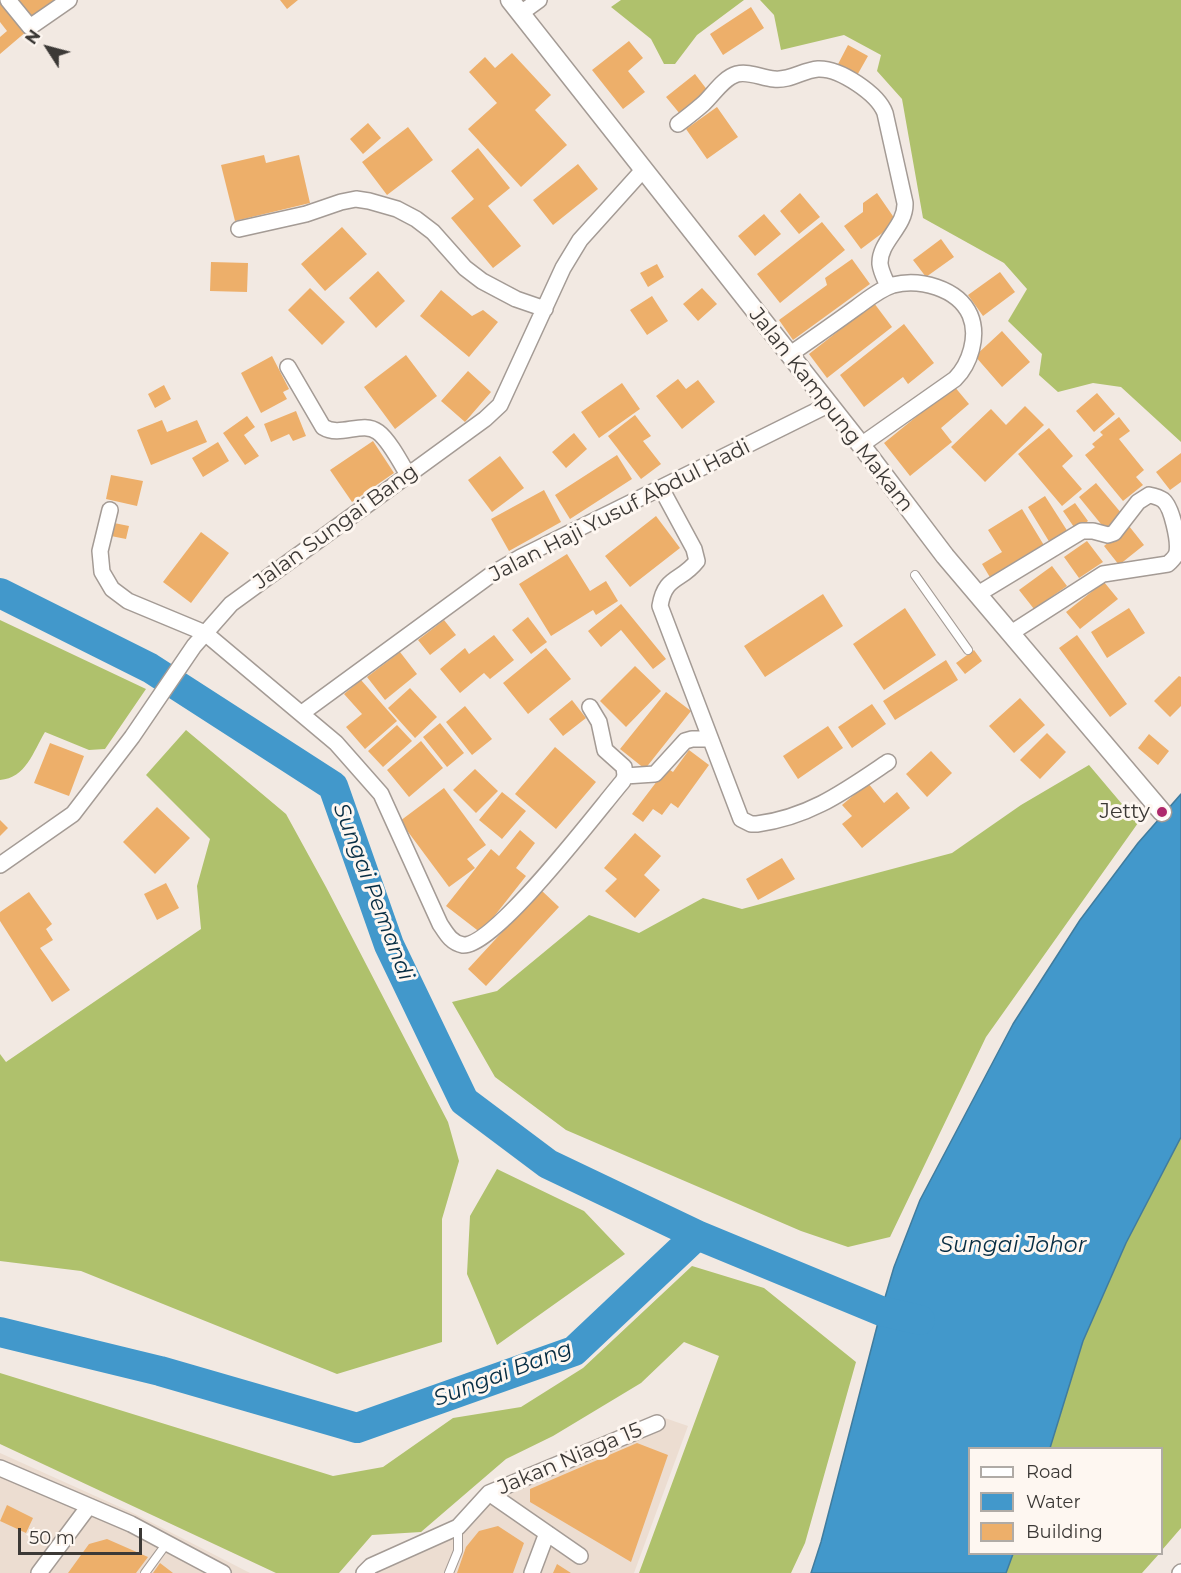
<!DOCTYPE html>
<style>
body{margin:0}
#map{position:relative;width:1181px;height:1573px;overflow:hidden;background:#f2e9e2;font-family:Montserrat,sans-serif}
canvas{display:block}
.legend{position:absolute;left:968px;top:1447px;width:195px;height:108px;box-sizing:border-box;background:#fef7f1;border:2px solid #b0aba6;margin:0;padding:8px 10px;list-style:none;font-size:18px;color:#3c3936}
.legend li{display:flex;align-items:center;gap:12px;height:30px}
.legend b{width:30px;border:2px solid #b0aba6}
.north{position:absolute;left:18px;top:18px;width:60px;height:60px;-webkit-text-stroke:4px #fef7f1;paint-order:stroke;rotate:306deg;font-size:16px;font-weight:700;line-height:24px;text-align:center;color:#3c3936}
.north::after{content:'';display:block;margin:auto;width:21px;height:27px;background:#3c3936;clip-path:polygon(50% 0,100% 100%,50% 72%,0 100%)}
.scale{position:absolute;left:18px;top:1528px;width:124px;height:27px;box-sizing:border-box;border:3px solid #3c3936;border-top:0;padding-left:8px;font-size:18px;line-height:21px;white-space:nowrap;color:#3c3936;-webkit-text-stroke:4px #fef7f1;paint-order:stroke}
</style>
<div id="map">
<canvas width="1181" height="1573"></canvas>
<ul class="legend">
<li><b style="height:8px;background:#fff"></b>Road</li>
<li><b style="height:16px;background:#4298cb"></b>Water</li>
<li><b style="height:16px;background:#edaf6a"></b>Building</li>
</ul>
<div class="north">N</div>
<div class="scale">50 m</div>
</div>
<script>
const ctx = document.querySelector('canvas').getContext('2d');
ctx.lineJoin = 'round';
function fillPath(path, color) {
  ctx.fillStyle = color;
  ctx.fill(path, 'evenodd');
}
function stroke(path, color, width, dash) {
  ctx.strokeStyle = color;
  ctx.lineWidth = width;
  ctx.lineCap = dash ? 'butt' : 'round';
  ctx.setLineDash(dash || []);
  ctx.stroke(path);
}
function label(font, color, halo, rows, align = 'center') {
  ctx.font = font + ' Montserrat,sans-serif';
  ctx.lineWidth = 6;
  ctx.setLineDash([]);
  ctx.textBaseline = 'middle';
  ctx.strokeStyle = halo;
  ctx.fillStyle = color;
  for (const [text, x, y, turn = 0] of rows) {
    ctx.save();
    ctx.translate(x, y);
    ctx.rotate((+turn || 0) * Math.PI / 180);
    ctx.textAlign = isNaN(turn) ? turn : align;
    if (halo) ctx.strokeText(text, 0, 0);
    ctx.fillText(text, 0, 0);
    ctx.restore();
  }
}
fillPath(new Path2D(`
 M 659,1416 L 688,1426 L 634,1573 L 357,1573 L 365,1563 L 457,1518 L 488,1485 Z
 M 0,1453 L 133,1513 L 250,1573 L 0,1573 Z`), '#ecddd1');
fillPath(new Path2D(`
 M 621,0 L 744,0 L 697,35 L 675,64 L 664,64 L 651,39 L 611,7 Z
 M 760,0 L 1181,0 L 1181,442 L 1121,387 L 1093,383 L 1058,392 L 1039,375 L 1042,354 L 1008,321 L 1027,289 L 1004,263 L 923,218 L 902,99 L 877,71 L 881,55 L 844,35 L 781,50 L 774,15 Z
 M 0,620 L 146,689 L 105,749 L 89,750 L 45,732 C 33,752 26,778 0,780 Z
 M 186,730 L 286,814 L 326,887 L 448,1122 L 459,1161 L 442,1219 L 442,1342 L 337,1374 L 81,1271 L 0,1261 L 0,1054 L 6,1062 L 201,929 L 197,886 L 210,839 L 146,775 Z
 M 1089,765 L 1138,823 L 986,1037 L 890,1237 L 848,1247 L 801,1231 L 566,1130 L 495,1077 L 452,1002 L 497,991 L 589,915 L 639,933 L 703,898 L 742,909 L 952,853 L 1021,805 Z
 M 1181,1137 L 1181,1528 L 1162,1550 L 1162,1448 L 1050,1448 L 1083,1341 L 1126,1243 Z
 M 497,1169 L 584,1211 L 625,1254 L 497,1345 L 467,1274 L 470,1216 Z
 M 692,1266 L 764,1288 L 856,1362 L 805,1543 L 791,1573 L 639,1573 L 719,1356 L 684,1342 L 641,1383 L 553,1436 L 506,1459 L 421,1532 L 372,1535 L 339,1573 L 276,1573 L 0,1444 L 0,1373 L 333,1476 L 383,1467 L 453,1418 L 521,1407 L 583,1368 Z
 M 1013,1554 L 1159,1554 L 1142,1573 L 1006,1573 Z`), '#afc16c');
const water = new Path2D(`
 M 1181,794 L 1181,1137 L 1126,1243 L 1083,1341 L 1050,1448 L 970,1448 L 970,1554 L 1013,1554 L 1006,1573 L 811,1573 L 821,1542 L 881,1311 L 894,1267 L 920,1200 L 1013,1024 L 1080,920 L 1138,843 Z`);
fillPath(water, '#4298cb');
stroke(water, '#407c9e', 1.5);
stroke(new Path2D(`
 M 0,593 L 150,668 L 333,786 L 389,945 L 464,1101 L 548,1164 L 697,1235
 M 0,1332 L 160,1371 L 357,1428 L 574,1351 L 697,1235 L 881,1311 L 920,1320`), '#4298cb', 30);
fillPath(new Path2D(`
 M 0,0 L 27,31 L 0,54 L 0,37 L 7,31 L 0,22 Z
 M 15,0 L 56,0 L 30,20 Z
 M 280,0 L 298,0 L 287,9 Z
 M 751,7 L 764,28 L 723,55 L 710,34 Z
 M 629,41 L 643,58 L 628,71 L 645,92 L 623,109 L 592,70 Z
 M 848,45 L 868,56 L 855,79 L 836,68 Z
 M 512,53 L 551,95 L 535,110 L 567,145 L 521,187 L 468,129 L 497,103 L 469,72 L 485,57 L 495,68 Z
 M 695,74 L 708,91 L 680,114 L 666,97 Z
 M 717,107 L 738,137 L 707,159 L 686,129 Z
 M 368,123 L 381,138 L 363,154 L 350,139 Z
 M 408,127 L 433,160 L 387,195 L 362,162 Z
 M 478,148 L 510,188 L 488,206 L 521,246 L 493,268 L 451,218 L 474,199 L 451,171 Z
 M 264,155 L 266,163 L 299,155 L 310,203 L 235,221 L 221,165 Z
 M 578,164 L 598,189 L 553,225 L 533,200 Z
 M 800,193 L 820,217 L 799,234 L 780,211 Z
 M 877,193 L 897,222 L 861,249 L 844,226 L 863,212 L 863,203 Z
 M 764,214 L 781,234 L 755,256 L 738,236 Z
 M 822,222 L 845,250 L 780,303 L 757,274 Z
 M 342,227 L 367,254 L 325,291 L 301,264 Z
 M 941,239 L 954,257 L 926,277 L 913,260 Z
 M 852,259 L 870,284 L 793,340 L 779,320 L 827,285 L 825,278 Z
 M 211,262 L 248,263 L 247,292 L 210,291 Z
 M 657,264 L 664,277 L 648,287 L 640,273 Z
 M 378,271 L 405,301 L 376,328 L 349,298 Z
 M 1000,272 L 1015,292 L 983,316 L 968,295 Z
 M 310,288 L 345,322 L 322,345 L 288,310 Z
 M 702,288 L 717,304 L 698,321 L 683,304 Z
 M 441,290 L 472,316 L 483,310 L 498,322 L 469,357 L 420,316 Z
 M 652,296 L 668,321 L 647,335 L 630,310 Z
 M 874,303 L 892,327 L 827,378 L 809,354 Z
 M 904,324 L 934,363 L 908,384 L 903,377 L 864,407 L 840,375 Z
 M 1002,331 L 1030,362 L 1002,387 L 975,356 Z
 M 406,355 L 437,396 L 395,429 L 364,387 Z
 M 272,356 L 289,389 L 283,392 L 287,399 L 261,413 L 241,373 Z
 M 468,371 L 491,392 L 465,422 L 441,401 Z
 M 678,379 L 686,389 L 698,380 L 715,402 L 682,429 L 656,396 Z
 M 622,383 L 640,409 L 599,438 L 581,412 Z
 M 164,385 L 171,399 L 155,408 L 148,394 Z
 M 954,386 L 969,404 L 941,428 L 952,442 L 910,476 L 884,443 Z
 M 1097,393 L 1115,414 L 1094,432 L 1076,411 Z
 M 1025,406 L 1044,425 L 985,482 L 951,447 L 991,409 L 1006,425 Z
 M 296,411 L 306,436 L 293,441 L 289,434 L 271,442 L 264,424 Z
 M 635,415 L 651,436 L 643,441 L 661,464 L 641,479 L 608,436 Z
 M 247,416 L 255,427 L 244,435 L 259,456 L 245,465 L 223,433 Z
 M 1119,417 L 1130,431 L 1119,439 L 1144,470 L 1136,477 L 1143,485 L 1123,501 L 1085,455 L 1095,447 L 1092,444 L 1103,435 L 1100,432 Z
 M 162,420 L 167,432 L 197,420 L 207,442 L 151,465 L 137,430 Z
 M 1049,428 L 1073,456 L 1062,466 L 1082,489 L 1062,506 L 1018,454 Z
 M 574,433 L 587,449 L 566,468 L 552,452 Z
 M 373,441 L 394,473 L 352,502 L 330,470 Z
 M 218,442 L 229,461 L 203,477 L 192,458 Z
 M 1181,453 L 1181,482 L 1170,490 L 1156,472 Z
 M 617,455 L 632,479 L 570,519 L 555,495 Z
 M 500,456 L 524,488 L 492,512 L 468,480 Z
 M 111,475 L 143,481 L 137,506 L 106,499 Z
 M 1096,483 L 1122,514 L 1105,529 L 1079,497 Z
 M 544,490 L 561,522 L 509,551 L 491,519 Z
 M 1045,496 L 1068,532 L 1050,543 L 1028,507 Z
 M 1075,503 L 1088,521 L 1076,530 L 1063,511 Z
 M 1022,509 L 1045,547 L 991,579 L 982,564 L 1002,552 L 988,530 Z
 M 656,516 L 680,548 L 630,587 L 605,556 Z
 M 114,523 L 129,526 L 126,539 L 111,536 Z
 M 1129,526 L 1144,545 L 1119,565 L 1104,546 Z
 M 201,532 L 229,553 L 191,603 L 163,582 Z
 M 1087,541 L 1103,562 L 1079,578 L 1064,557 Z
 M 567,554 L 590,591 L 606,581 L 618,601 L 596,615 L 593,610 L 551,636 L 519,584 Z
 M 1052,566 L 1067,586 L 1034,609 L 1019,590 Z
 M 1104,582 L 1118,599 L 1080,629 L 1066,612 Z
 M 823,594 L 843,626 L 765,677 L 744,646 Z
 M 621,604 L 666,659 L 653,669 L 621,630 L 601,647 L 588,631 Z
 M 905,608 L 936,655 L 884,690 L 853,644 Z
 M 1129,608 L 1145,633 L 1107,658 L 1091,632 Z
 M 528,617 L 547,642 L 531,654 L 512,630 Z
 M 444,620 L 456,635 L 430,655 L 418,640 Z
 M 494,635 L 514,660 L 490,679 L 484,673 L 460,693 L 440,669 L 465,648 L 469,654 Z
 M 1077,635 L 1127,704 L 1110,717 L 1059,648 Z
 M 546,648 L 571,679 L 528,714 L 503,683 Z
 M 974,650 L 982,661 L 965,674 L 956,663 Z
 M 400,652 L 417,674 L 385,700 L 367,677 Z
 M 946,660 L 958,680 L 895,720 L 883,701 Z
 M 635,666 L 661,691 L 626,727 L 600,701 Z
 M 1179,676 L 1181,677 L 1181,706 L 1170,717 L 1154,701 Z
 M 361,680 L 397,721 L 365,749 L 346,727 L 362,714 L 344,694 Z
 M 410,688 L 437,717 L 415,738 L 388,708 Z
 M 666,692 L 691,711 L 645,769 L 620,749 Z
 M 1020,698 L 1045,725 L 1014,753 L 989,726 Z
 M 572,700 L 586,718 L 563,736 L 549,719 Z
 M 872,704 L 886,724 L 852,748 L 838,727 Z
 M 465,706 L 492,739 L 472,755 L 446,722 Z
 M 440,723 L 464,753 L 447,767 L 423,737 Z
 M 397,725 L 412,741 L 383,767 L 368,751 Z
 M 828,726 L 843,748 L 798,779 L 783,756 Z
 M 1047,733 L 1066,752 L 1040,779 L 1020,760 Z
 M 1149,734 L 1169,751 L 1158,765 L 1138,748 Z
 M 421,741 L 443,768 L 409,797 L 387,770 Z
 M 50,743 L 84,756 L 69,796 L 34,783 Z
 M 555,747 L 596,782 L 556,829 L 515,794 Z
 M 689,750 L 709,765 L 678,808 L 671,803 L 662,815 L 653,809 L 643,822 L 632,814 L 667,768 L 673,772 Z
 M 931,751 L 952,773 L 927,797 L 906,774 Z
 M 475,769 L 498,791 L 476,813 L 453,790 Z
 M 868,783 L 884,803 L 897,792 L 910,808 L 862,848 L 842,824 L 852,816 L 842,805 Z
 M 444,788 L 486,845 L 467,859 L 475,868 L 449,887 L 400,821 Z
 M 502,792 L 526,811 L 502,839 L 479,820 Z
 M 157,807 L 190,838 L 155,874 L 123,842 Z
 M 0,820 L 8,828 L 0,836 Z
 M 520,830 L 535,843 L 516,868 L 526,876 L 481,933 L 446,906 L 491,849 L 499,856 Z
 M 635,833 L 661,856 L 644,875 L 660,890 L 635,918 L 605,891 L 617,879 L 604,868 Z
 M 782,858 L 795,879 L 758,900 L 746,879 Z
 M 166,883 L 179,908 L 157,920 L 144,894 Z
 M 541,890 L 559,907 L 486,986 L 468,969 Z
 M 29,892 L 52,924 L 46,929 L 53,940 L 40,948 L 70,990 L 52,1002 L 0,921 L 0,912 Z
 M 637,1443 L 668,1455 L 631,1562 L 530,1502 L 530,1489 Z
 M 7,1505 L 33,1518 L 26,1533 L 0,1521 Z
 M 498,1526 L 524,1543 L 513,1573 L 457,1573 L 466,1547 L 479,1531 Z
 M 107,1539 L 148,1557 L 136,1573 L 68,1573 L 89,1544 Z
 M 160,1563 L 173,1573 L 153,1573 Z
 M 557,1564 L 571,1573 L 553,1573 Z`), '#edaf6a');
const service = new Path2D(`
 M 915,575 L 968,650
 M 145,1573 L 167,1543
 M 449,1573 L 458,1551 L 458,1527`);
const minor = new Path2D(`
 M 8,0 L 30,27 L 69,0
 M 521,13 L 539,0
 M 678,124 C 686,118 695,111 703,104 C 713,95 723,78 737,74 C 749,71 762,78 774,79 C 790,81 803,70 818,69 C 840,68 878,94 885,113 L 905,203 C 906,227 879,241 880,264 C 881,272 885,279 888,286
 M 239,229 L 306,214 L 341,202 L 356,199 L 369,201 L 397,209 L 416,219 L 433,232 L 465,268 L 482,281 L 516,299 L 545,309
 M 789,355 C 812,339 835,323 857,307 C 868,299 880,289 893,285 C 919,278 958,288 970,315 C 979,336 970,364 955,379 L 861,445
 M 288,367 L 323,427 C 341,438 362,420 378,432 C 389,440 401,463 408,475
 M 661,488 L 694,549 L 697,561 C 681,582 665,575 660,606 L 741,819 L 751,824 L 757,824 C 810,817 845,791 888,762
 M 110,510 L 100,551 L 102,572 L 112,589 L 128,601 L 205,633 L 336,743 L 381,794 L 440,924 C 446,933 451,943 463,945 C 495,947 599,809 623,781 L 625,776 L 624,767 L 605,750 L 599,722 L 590,707
 M 978,594 L 1082,531 L 1093,531 L 1108,535 L 1114,533 L 1138,502 L 1149,495 C 1154,496 1159,497 1163,500 C 1172,507 1179,541 1177,552 C 1176,557 1172,560 1168,564 L 1103,574 L 1011,633
 M 302,713 L 492,574 L 521,557 L 828,405
 M 625,776 L 655,774 L 685,741 L 692,739 L 710,739
 M 0,865 L 73,814 L 132,737 L 194,646 L 231,604 L 485,419 L 500,405 L 563,268 L 580,240 L 643,170
 M 0,1468 L 131,1524 L 223,1573
 M 489,1493 L 580,1556
 M 39,1573 L 89,1506
 M 364,1573 L 371,1566 L 458,1527 L 489,1493 L 657,1423
 M 532,1573 L 547,1533
 M 1180,1573 L 1181,1572`);
const tertiary = new Path2D(`
 M 510,0 L 861,445 L 945,556 L 1162,812`);
stroke(service, '#a49b95', 10);
stroke(minor, '#a49b95', 18);
stroke(tertiary, '#a49b95', 21);
stroke(service, '#fff', 8);
stroke(minor, '#fff', 15);
stroke(tertiary, '#fff', 18);
for (const [x, y, r, color] of [
 [1162,812,6,"#ae286c"]
]) {
  const dot = new Path2D();
  dot.arc(x, y, r, 0, 2 * Math.PI);
  ctx.fillStyle = color;
  ctx.fill(dot);
  stroke(dot, '#fef7f1', 2);
}
label('21px', '#3c3936', '#fef7f1', [
 ["Jalan Kampung Makam",831,410,52],
 ["Jalan Haji Yusuf Abdul Hadi",620,511,-27],
 ["Jalan Sungai Bang",336,527,-36],
 ["Jakan Niaga 15",570,1459,-23]
]);
label('21px', '#3c3936', '#fef7f1', [
 ["Jetty",1150,812]
], 'right');
label('italic 22px', '#072d43', '#fef7f1', [
 ["Sungai Pemandi",373,892,69],
 ["Sungai Johor",1013,1246],
 ["Sungai Bang",503,1374,-21]
]);
</script>
